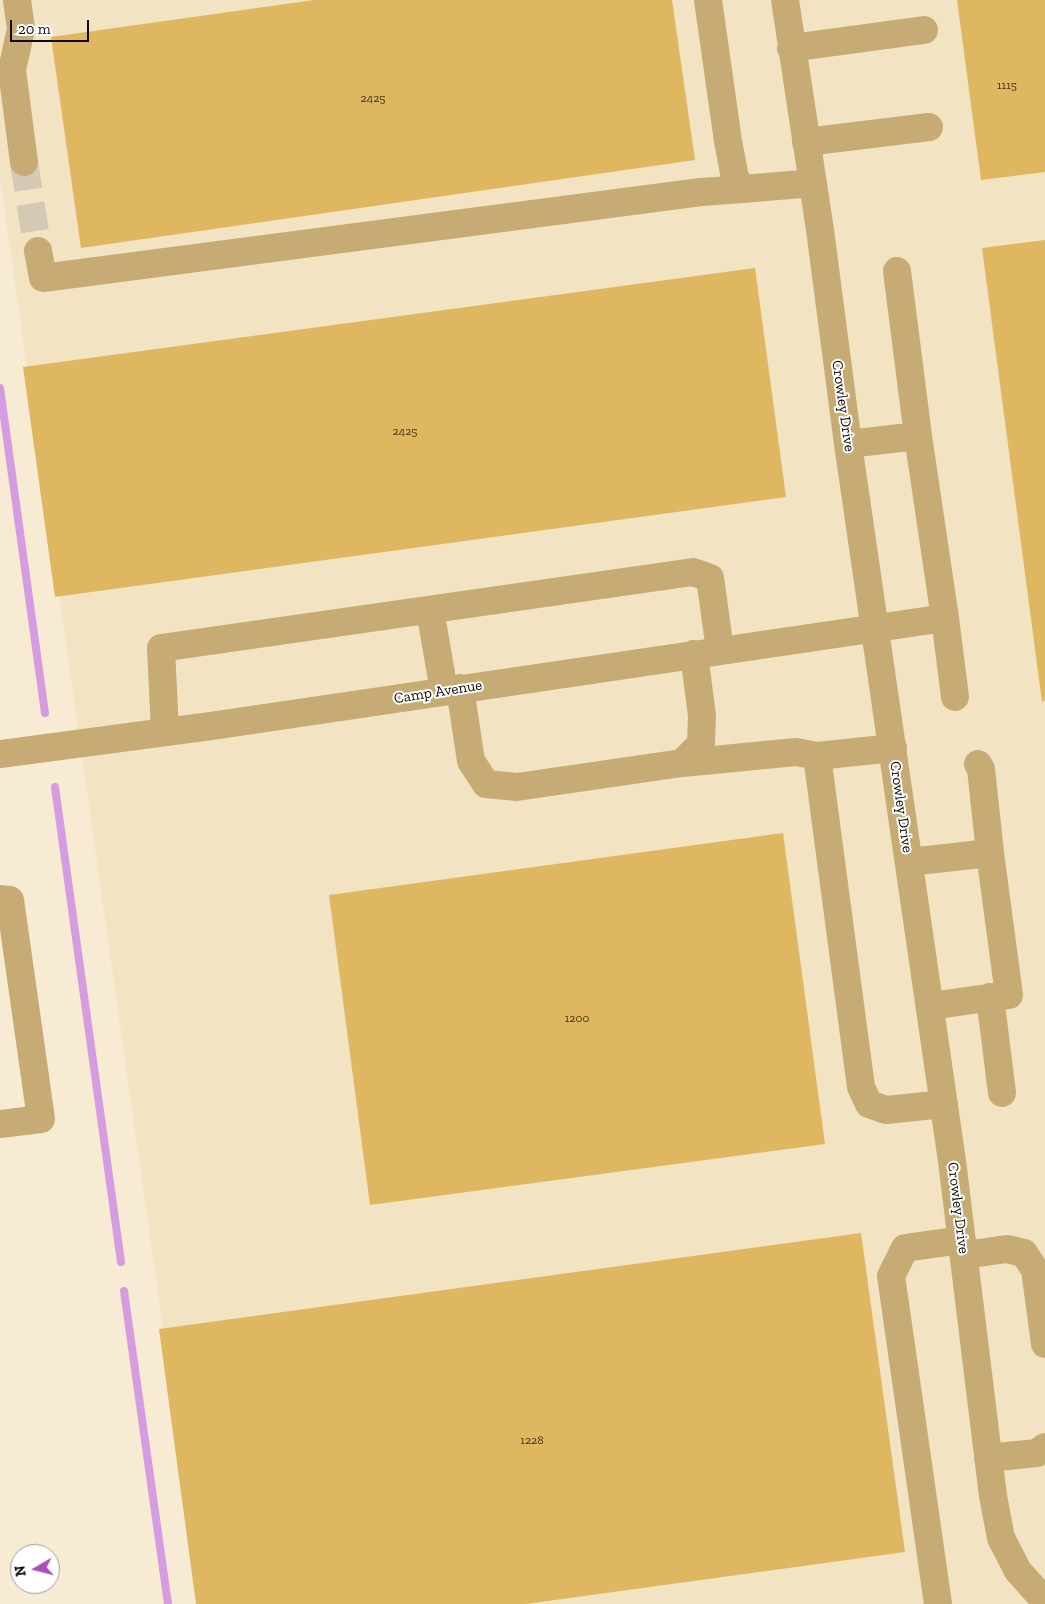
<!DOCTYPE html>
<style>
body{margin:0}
#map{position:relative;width:1045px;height:1604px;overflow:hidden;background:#f7ebd3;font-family:"Zilla Slab",serif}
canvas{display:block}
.north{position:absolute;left:10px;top:1544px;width:50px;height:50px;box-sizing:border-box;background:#fff;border:1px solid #9f9d9b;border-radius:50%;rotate:262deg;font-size:14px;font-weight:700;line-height:20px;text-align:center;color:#0f0b04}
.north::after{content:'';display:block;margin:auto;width:18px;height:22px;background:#a74fbb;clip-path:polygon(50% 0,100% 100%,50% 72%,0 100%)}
.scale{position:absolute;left:10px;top:20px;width:79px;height:22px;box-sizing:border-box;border:2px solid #0f0b04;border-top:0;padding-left:6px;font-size:15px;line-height:18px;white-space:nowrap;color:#0f0b04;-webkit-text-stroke:4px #fff;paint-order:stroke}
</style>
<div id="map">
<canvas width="1045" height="1604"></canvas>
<div class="north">N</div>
<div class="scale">20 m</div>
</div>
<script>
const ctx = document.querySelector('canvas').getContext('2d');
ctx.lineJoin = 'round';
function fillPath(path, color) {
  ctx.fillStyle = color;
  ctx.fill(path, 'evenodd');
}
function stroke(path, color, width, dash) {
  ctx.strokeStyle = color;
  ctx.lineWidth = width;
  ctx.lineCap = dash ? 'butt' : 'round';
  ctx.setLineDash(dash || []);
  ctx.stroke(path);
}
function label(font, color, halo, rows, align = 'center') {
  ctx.font = font + ' "Zilla Slab",serif';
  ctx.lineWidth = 4;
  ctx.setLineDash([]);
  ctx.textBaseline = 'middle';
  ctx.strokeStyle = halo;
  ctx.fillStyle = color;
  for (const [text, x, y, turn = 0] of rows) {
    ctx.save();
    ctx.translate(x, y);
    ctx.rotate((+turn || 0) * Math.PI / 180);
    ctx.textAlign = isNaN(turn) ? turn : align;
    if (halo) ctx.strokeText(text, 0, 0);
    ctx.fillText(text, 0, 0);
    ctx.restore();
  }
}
fillPath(new Path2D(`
 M 0,0 L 1045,0 L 1045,1604 L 202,1604 L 0,177 Z`), '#f2e3c3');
stroke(new Path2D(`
 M 0,388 L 45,713
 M 55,787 L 121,1262
 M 124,1291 L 168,1604`), '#d59ce2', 8);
fillPath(new Path2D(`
 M 314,0 L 672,0 L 695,160 L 81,248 L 51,37 Z
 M 957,0 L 1045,0 L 1045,172 L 981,180 Z
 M 1045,240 L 1045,701 L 1042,702 L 982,248 Z
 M 755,268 L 786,497 L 55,597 L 23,367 Z
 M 783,833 L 825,1144 L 370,1205 L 329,895 Z
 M 861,1233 L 905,1552 L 526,1604 L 196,1604 L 159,1329 Z`), '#dfb760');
stroke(new Path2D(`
 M 24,162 L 38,251`), '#d4c9b4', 28, [28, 14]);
stroke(new Path2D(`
 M 17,0 L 21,29 L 12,70 L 24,162
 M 708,0 L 728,141 L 735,178 L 743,189 L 813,183
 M 785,0 L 820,230 L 848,444 L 952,1161 L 993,1496 L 1001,1538 L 1018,1571 L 1045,1601
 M 791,48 L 924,30
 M 806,142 L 929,127
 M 38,251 L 43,278 L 701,192 L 743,189
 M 897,271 L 918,436
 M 430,610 L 444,691
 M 945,618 L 955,697
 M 460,688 L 471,761 L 486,784 L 517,787 L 682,763 L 701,744 L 702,716 L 694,654
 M 165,732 L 161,648 L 693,572 L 710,578 L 720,650
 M 0,754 L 211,726 L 945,618 L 918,436 L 848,444
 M 817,756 L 861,1087 L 869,1104 L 886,1110 L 944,1104
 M 682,763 L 796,752 L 817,756 L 893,748
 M 978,764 L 981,769 L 990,853
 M 909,862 L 990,853 L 1009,995 L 930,1006
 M 0,899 L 10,900 L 41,1119 L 0,1124
 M 990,997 L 1002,1093
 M 964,1255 L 1007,1249 L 1024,1253 L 1035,1270 L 1045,1344
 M 988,1458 L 1037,1453 L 1045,1447
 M 938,1604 L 891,1276 L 905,1248 L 962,1240`), '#c6ac74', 28);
label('12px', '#43361b', null, [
 ["1115",1007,86],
 ["2425",373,99],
 ["2425",405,432],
 ["1200",577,1019],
 ["1228",532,1441]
]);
label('15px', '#0f0b04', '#fff', [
 ["Crowley Drive",843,406,82],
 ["Camp Avenue",438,692,-9],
 ["Crowley Drive",901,807,82],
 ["Crowley Drive",958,1208,83]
]);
</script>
